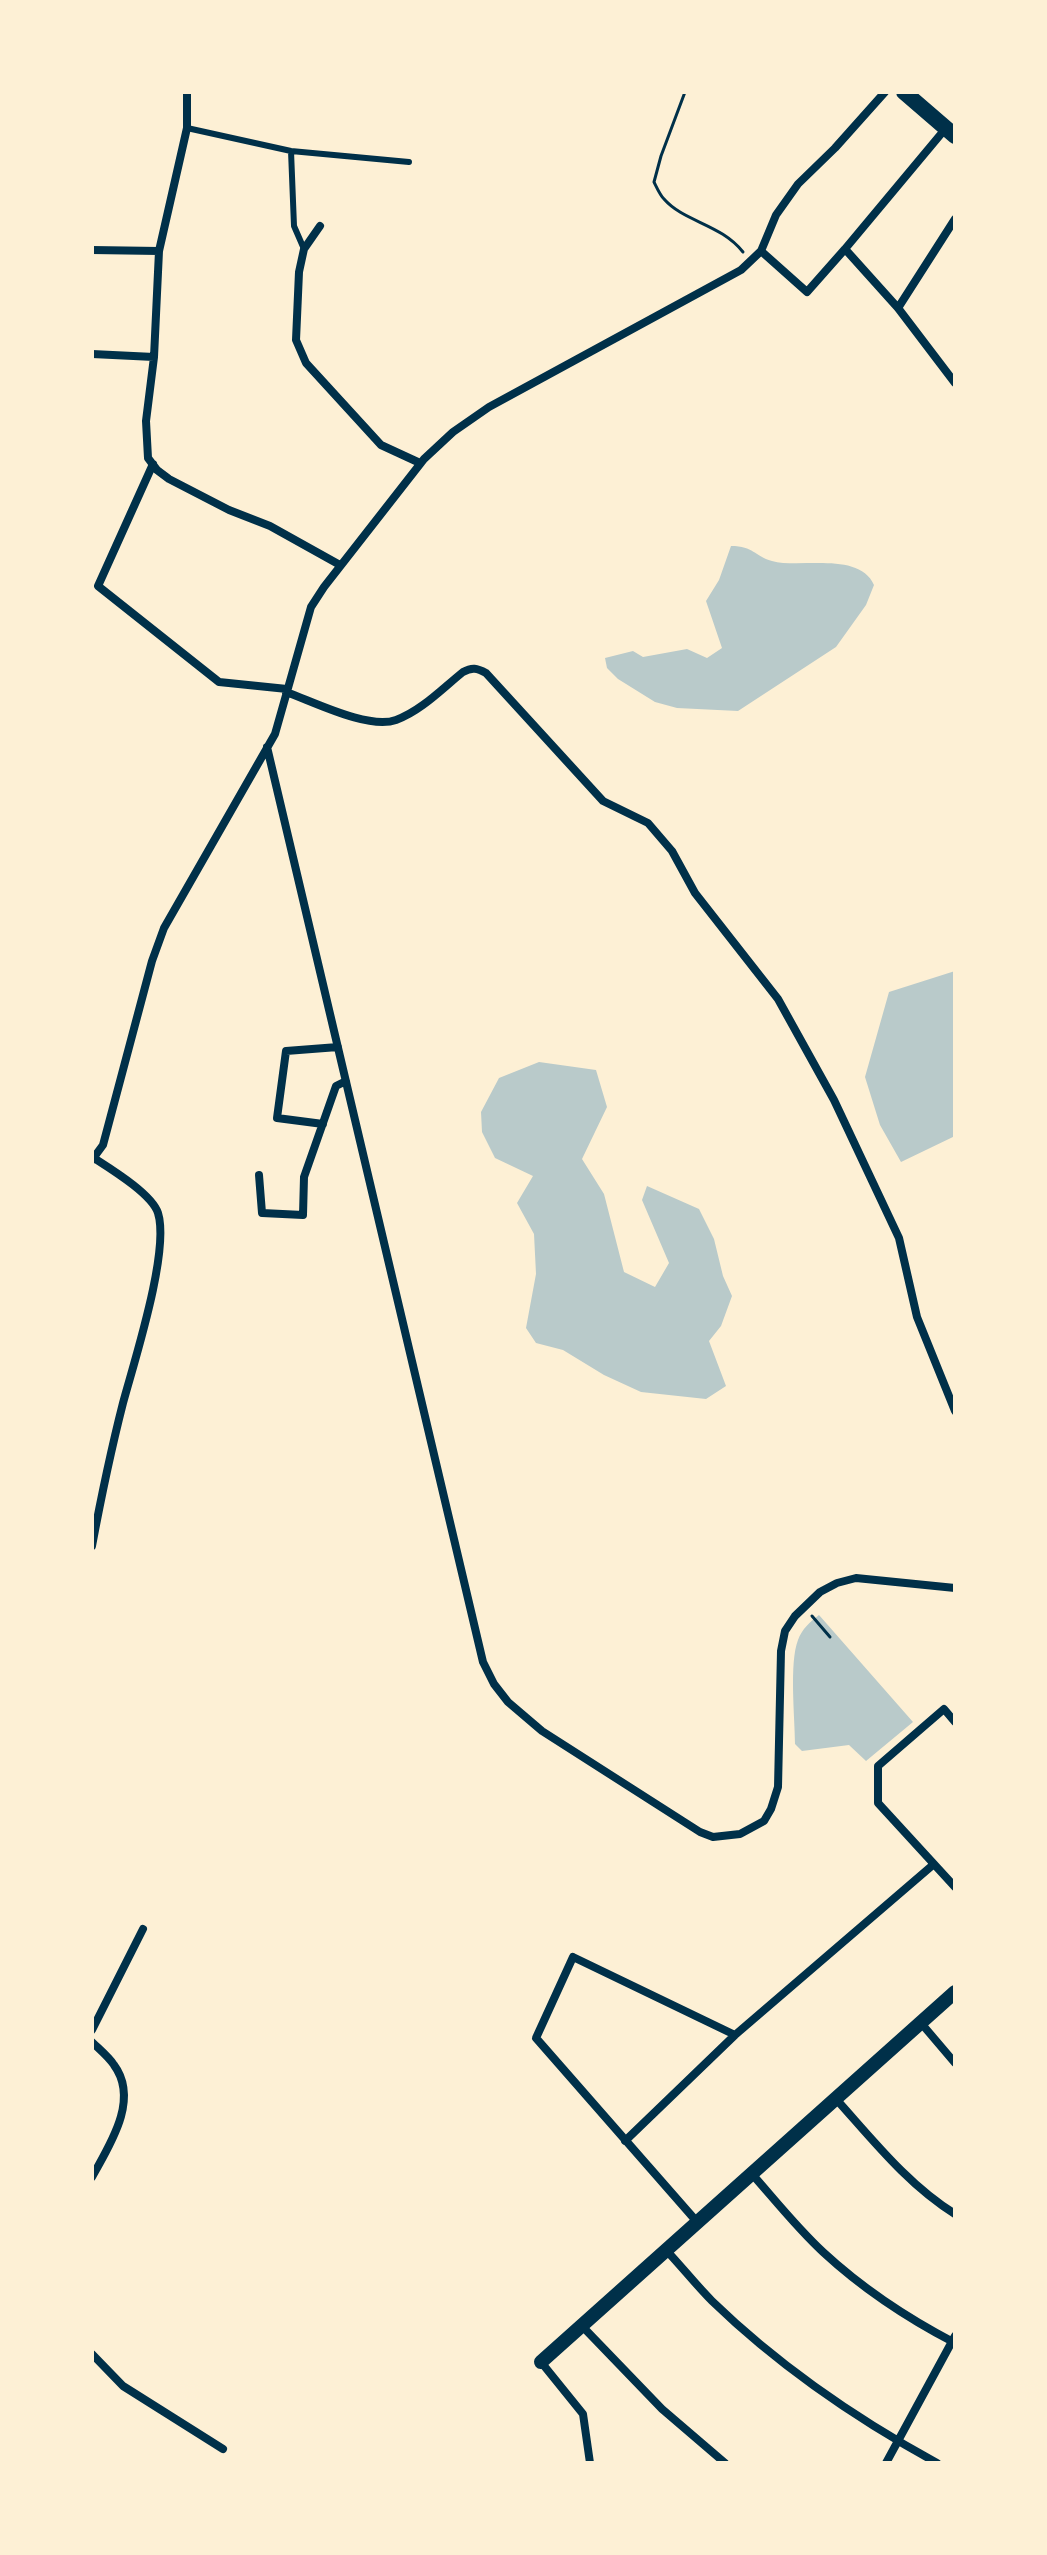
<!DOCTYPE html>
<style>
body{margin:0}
#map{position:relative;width:1047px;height:2555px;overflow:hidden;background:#fdf0d5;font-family:Montserrat,sans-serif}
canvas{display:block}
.frame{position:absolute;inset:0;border:94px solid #fdf0d5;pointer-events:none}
</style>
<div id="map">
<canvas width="1047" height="2555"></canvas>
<div class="frame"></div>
</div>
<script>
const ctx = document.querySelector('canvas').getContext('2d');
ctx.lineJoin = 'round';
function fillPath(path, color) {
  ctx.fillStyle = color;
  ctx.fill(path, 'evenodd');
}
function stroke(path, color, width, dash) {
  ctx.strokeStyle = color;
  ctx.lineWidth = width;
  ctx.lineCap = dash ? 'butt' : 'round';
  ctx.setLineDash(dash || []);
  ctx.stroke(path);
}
fillPath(new Path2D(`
 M 731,546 C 754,546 754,556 772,561 C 799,569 859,551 874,585 L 866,605 L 836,647 L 738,711 L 677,708 L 655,702 L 618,679 L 607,668 L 605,658 L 633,651 L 643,657 L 687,649 L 707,658 L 722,648 L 706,601 L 719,580 Z
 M 955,971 L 955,1136 L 901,1162 L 880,1125 L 865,1077 L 889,992 Z
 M 539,1062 L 596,1070 L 607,1107 L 582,1159 L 604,1194 L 624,1272 L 655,1287 L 669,1263 L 642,1200 L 647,1186 L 699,1209 L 714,1239 L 723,1276 L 732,1296 L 721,1326 L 709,1341 L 726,1386 L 706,1399 L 641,1392 L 604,1375 L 563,1350 L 536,1343 L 526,1328 L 536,1274 L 534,1234 L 517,1203 L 533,1176 L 495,1158 L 482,1132 L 481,1112 L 499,1078 Z
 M 819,1615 L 913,1722 L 866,1761 L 849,1745 L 802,1751 L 795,1744 C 795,1718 789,1663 798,1640 C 802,1629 810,1622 819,1615 Z`), '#b9caca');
stroke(new Path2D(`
 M 685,92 L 661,156 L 654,182 C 657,188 660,195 664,199 C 684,222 721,224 743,252
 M 812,1616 L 830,1637`), '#003049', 3);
stroke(new Path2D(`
 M 187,128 L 291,151 L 409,162
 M 291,151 L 294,226 L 304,249`), '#003049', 6);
stroke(new Path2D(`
 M 187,92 L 187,128 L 159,251 L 154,357 L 146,421 L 148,458 L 157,470 L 169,479 L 229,510 L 270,526 L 340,565
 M 320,226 L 304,249 L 299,272 L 296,340 L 306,363 L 381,445 L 420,463
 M 845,249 L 946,128
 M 92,250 L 159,251
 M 761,251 L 807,292 L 845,249 L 898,308 L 955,383
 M 898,308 L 955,219
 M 92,354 L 154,357
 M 153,464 L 98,586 L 219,682 L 287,689
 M 286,692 C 314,702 369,730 396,720 C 421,711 443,688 463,672 C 472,667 477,668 486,673 L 603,801 L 648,823 L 672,851 L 695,893 L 778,999 L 834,1100 L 899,1238 L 917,1317 L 955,1411
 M 267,747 L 483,1662 L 494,1684 L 508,1702 L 542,1731 L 700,1832 L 713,1837 L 740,1834 L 764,1821 L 771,1809 L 778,1787 L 781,1651 L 785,1631 L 795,1616 L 820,1592 L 837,1583 L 856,1578 L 955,1588
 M 323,1124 L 277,1118 L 286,1051 L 338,1047
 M 92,1160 L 103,1145 L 152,961 L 164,928 L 275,734 L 311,607 L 324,587 L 424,459 L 453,432 L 489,407 L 741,270 L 761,251 L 776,215 L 798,184 L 835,148 L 885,92
 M 259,1175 L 262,1213 L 303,1215 L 304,1177 L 336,1086 L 346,1081
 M 92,1546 C 101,1498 111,1450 123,1403 C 134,1362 170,1251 158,1213 C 152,1194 111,1169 94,1158
 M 955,1722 L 944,1709 L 878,1766 L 878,1803 L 955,1887
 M 921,2023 L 955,2063
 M 92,2030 L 143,1929
 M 92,2042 C 99,2049 109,2057 114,2065 C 140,2100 109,2146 92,2177
 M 836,2099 C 872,2139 908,2185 955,2214
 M 625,2141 L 735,2035 L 934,1864
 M 752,2174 C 775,2200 797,2228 823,2252 C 863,2289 907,2318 955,2343
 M 698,2223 L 536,2038 L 573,1957 L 735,2035
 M 666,2250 C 682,2267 696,2285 712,2301 C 779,2366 855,2418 937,2463
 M 582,2326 L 662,2409 L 725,2463
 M 92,2354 L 123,2386 L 223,2449
 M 541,2362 L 583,2414 L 590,2463
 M 886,2463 L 955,2336`), '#003049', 8);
stroke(new Path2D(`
 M 541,2362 L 955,1992`), '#003049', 14);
stroke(new Path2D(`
 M 904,92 L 955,136`), '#003049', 16);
</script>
